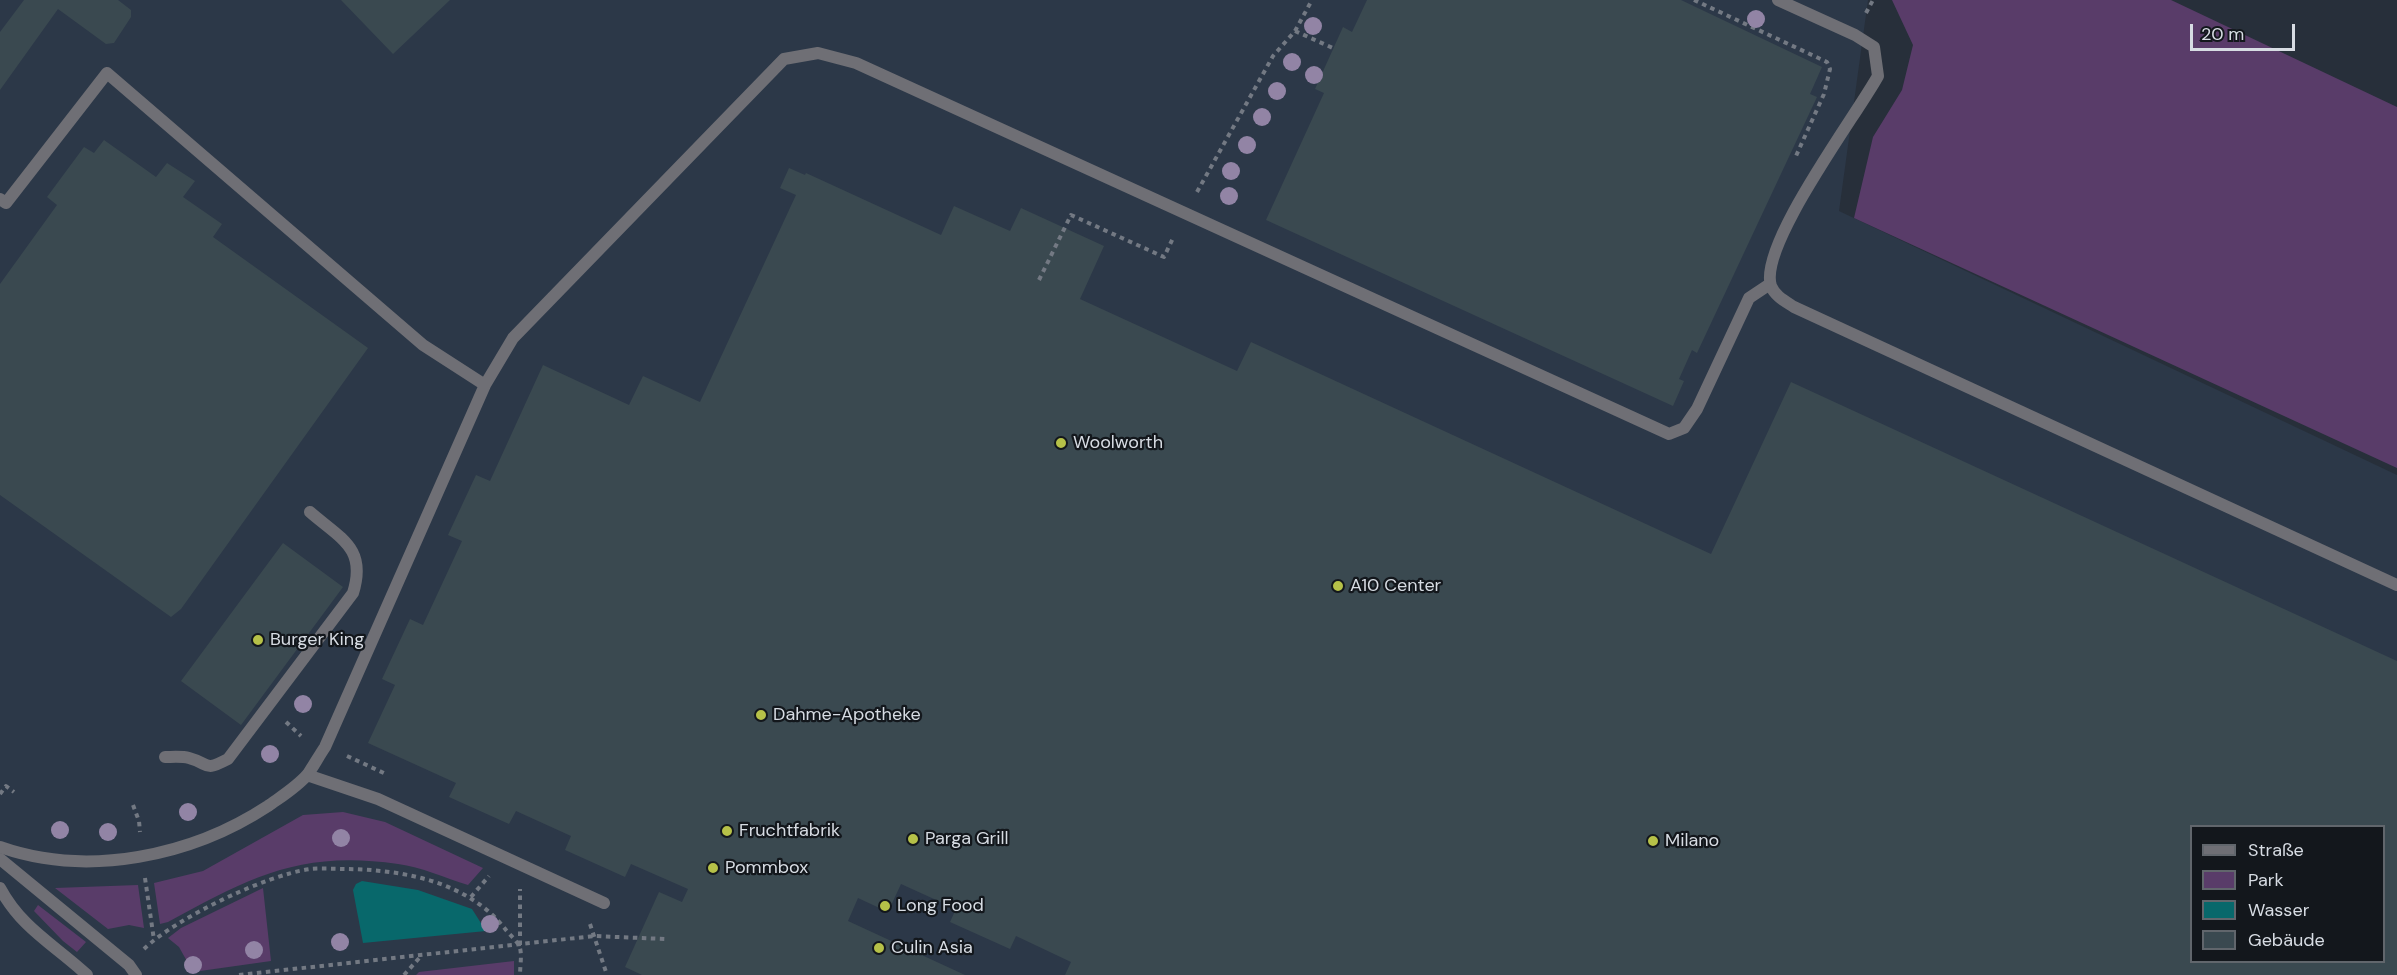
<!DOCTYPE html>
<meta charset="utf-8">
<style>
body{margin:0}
#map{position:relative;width:2397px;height:975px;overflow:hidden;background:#272f3a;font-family:"DM Sans",sans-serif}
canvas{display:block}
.legend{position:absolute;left:2190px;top:825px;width:195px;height:138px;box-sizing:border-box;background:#13171c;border:2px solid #61666c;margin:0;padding:8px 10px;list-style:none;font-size:18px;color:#d7dce3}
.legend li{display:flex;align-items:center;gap:12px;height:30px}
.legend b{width:30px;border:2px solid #61666c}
.scale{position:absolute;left:2190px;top:24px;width:105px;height:27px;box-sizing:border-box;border:3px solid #d7dce3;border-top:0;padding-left:8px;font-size:18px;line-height:21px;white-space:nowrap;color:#d7dce3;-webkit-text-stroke:4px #13171c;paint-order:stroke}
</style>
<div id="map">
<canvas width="2397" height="975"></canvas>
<ul class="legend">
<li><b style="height:8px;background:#6f6f75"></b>Straße</li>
<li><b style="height:16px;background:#593c69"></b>Park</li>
<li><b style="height:16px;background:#08686b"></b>Wasser</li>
<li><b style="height:16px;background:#3a4950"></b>Gebäude</li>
</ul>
<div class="scale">20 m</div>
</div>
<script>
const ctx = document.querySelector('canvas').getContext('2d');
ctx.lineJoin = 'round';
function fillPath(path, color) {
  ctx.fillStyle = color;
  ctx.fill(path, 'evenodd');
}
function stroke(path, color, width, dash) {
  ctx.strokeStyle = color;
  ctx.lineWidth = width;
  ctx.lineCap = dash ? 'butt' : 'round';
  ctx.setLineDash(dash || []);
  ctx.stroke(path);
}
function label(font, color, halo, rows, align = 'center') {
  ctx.font = font + ' "DM Sans",sans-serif';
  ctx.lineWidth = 4.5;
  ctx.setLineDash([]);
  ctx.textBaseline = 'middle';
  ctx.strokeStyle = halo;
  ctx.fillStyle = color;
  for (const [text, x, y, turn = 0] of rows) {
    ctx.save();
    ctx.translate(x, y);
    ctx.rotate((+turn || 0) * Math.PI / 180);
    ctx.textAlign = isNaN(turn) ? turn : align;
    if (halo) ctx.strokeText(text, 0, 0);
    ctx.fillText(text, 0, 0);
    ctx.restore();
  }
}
fillPath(new Path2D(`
 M 0,0 L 1868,0 L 1839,211 L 2397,475 L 2397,975 L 0,975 ZM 2192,826 L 2384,826 L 2384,962 L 2192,962 Z`), '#2c3848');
fillPath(new Path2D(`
 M 1892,0 L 2171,0 L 2397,107 L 2397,468 L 1854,218 L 1873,137 L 1902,90 L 1913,45 Z
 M 343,812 L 385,822 L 483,868 L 468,885 C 445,878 421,867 398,864 C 300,850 251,877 168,922 L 160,924 L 154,883 L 203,871 L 303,815 Z
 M 138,885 L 144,928 L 129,925 L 108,929 L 55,888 Z
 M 263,888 L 271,961 L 193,972 L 179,947 L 168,938 L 181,928 Z
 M 38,905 L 86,942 L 77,952 L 63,941 L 34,911 Z
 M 514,961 L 514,975 L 416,975 L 419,972 Z`), '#593c69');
fillPath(new Path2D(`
 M 362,881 L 418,890 L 472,909 L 486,931 L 363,943 L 353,890 L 356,884 Z`), '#08686b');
fillPath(new Path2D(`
 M 24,0 L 118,0 L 131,10 L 131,17 L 114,43 L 106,44 L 58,9 L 0,90 L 0,32 Z
 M 341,0 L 450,0 L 393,54 Z
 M 1367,0 L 1681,0 L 1822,67 L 1810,94 L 1817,97 L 1697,353 L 1692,350 L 1679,379 L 1684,381 L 1673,406 L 1266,220 L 1324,93 L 1315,89 L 1343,27 L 1352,32 Z
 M 104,140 L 156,177 L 167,163 L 195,181 L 183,197 L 222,224 L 213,237 L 368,348 L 181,609 L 171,617 L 0,495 L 0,284 L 57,205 L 47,197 L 84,147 L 94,153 Z
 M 789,168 L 805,175 L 806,173 L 941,235 L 954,206 L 1010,231 L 1021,208 L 1104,246 L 1080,299 L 1237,371 L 1251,342 L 1711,554 L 1791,382 L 2397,661 L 2397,975 L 1065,975 L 1071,962 L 1016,936 L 1010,949 L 950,922 L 956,909 L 901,884 L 888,912 L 858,898 L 848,921 L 965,975 L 642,975 L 625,967 L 659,892 L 682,902 L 688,889 L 631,864 L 625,877 L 565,850 L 571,836 L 516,811 L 509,824 L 449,797 L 456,783 L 368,743 L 395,685 L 382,679 L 410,619 L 423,625 L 462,541 L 448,535 L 476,475 L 490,481 L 543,365 L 629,405 L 643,376 L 700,402 L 796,195 L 780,188 ZM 2192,826 L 2384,826 L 2384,962 L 2192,962 Z
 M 283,543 L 343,587 L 241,725 L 181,681 Z`), '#3a4950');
stroke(new Path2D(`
 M 1694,0 L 1827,62 L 1830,69 L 1824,94 L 1796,156
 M 1866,13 L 1873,0
 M 1295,31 L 1335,49
 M 1197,192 L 1273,56 L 1295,31 L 1312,0
 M 1039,280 L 1071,215 L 1164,257 L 1174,236
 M 286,722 L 301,736
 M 347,756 L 386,774
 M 0,794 L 6,786 L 14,792
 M 133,805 L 139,821 L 140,832
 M 145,878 L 154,940
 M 471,897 L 489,876
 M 590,924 L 607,975
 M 520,945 L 520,889
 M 144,949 C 176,918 266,875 310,869 C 322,868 335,869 347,869 C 405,870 469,882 506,930 C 510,935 518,942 520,948 C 522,956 520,967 520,975
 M 239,975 L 594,936 L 665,939
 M 404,975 L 421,956`), '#737983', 4, [4.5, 4.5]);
stroke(new Path2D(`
 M 1778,0 L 1855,35 L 1874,47 L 1878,76 C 1856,116 1758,246 1771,286 C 1775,296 1785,301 1794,307 L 2397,585
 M 0,199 L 6,203 L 107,73 L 423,345 L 485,385
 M 165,757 C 172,757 182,756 189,758 C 211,764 203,772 228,759 L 353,593 C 367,548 341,539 310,512
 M 307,775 L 378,799 L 604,903
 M 0,847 C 88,878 192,856 268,806 C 282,796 297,787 308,774 C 314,765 319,756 325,747 L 485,385 L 513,338 L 784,59 L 818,53 L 856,63 L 1669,434 L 1684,428 L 1697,409 L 1749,298 L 1770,284
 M 0,888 C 22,929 55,945 87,975`), '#6f6f75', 12);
stroke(new Path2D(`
 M 0,859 L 129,965 L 136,975`), '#6f6f75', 12);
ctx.fillStyle = '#9284a5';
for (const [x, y] of [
 [1756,19],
 [1313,26],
 [1292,62],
 [1314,75],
 [1277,91],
 [1262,117],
 [1247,145],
 [1231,171],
 [1229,196],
 [303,704],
 [270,754],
 [188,812],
 [60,830],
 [108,832],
 [341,838],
 [490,924],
 [340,942],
 [254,950],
 [193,965]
]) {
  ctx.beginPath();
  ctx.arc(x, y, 9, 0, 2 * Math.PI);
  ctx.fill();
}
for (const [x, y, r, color] of [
 [1061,443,6,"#b6c148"],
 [1338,586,6,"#b6c148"],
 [258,640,6,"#b6c148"],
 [761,715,6,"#b6c148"],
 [727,831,6,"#b6c148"],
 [913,839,6,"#b6c148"],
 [1653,841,6,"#b6c148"],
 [713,868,6,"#b6c148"],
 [885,906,6,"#b6c148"],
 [879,948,6,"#b6c148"]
]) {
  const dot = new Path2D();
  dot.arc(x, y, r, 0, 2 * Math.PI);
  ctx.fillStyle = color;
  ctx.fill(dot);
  stroke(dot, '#13171c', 2);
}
label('18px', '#d7dce3', '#13171c', [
 ["Woolworth",1073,443],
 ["A10 Center",1350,586],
 ["Burger King",270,640],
 ["Dahme-Apotheke",773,715],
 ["Fruchtfabrik",739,831],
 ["Parga Grill",925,839],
 ["Milano",1665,841],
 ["Pommbox",725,868],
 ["Long Food",897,906],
 ["Culin Asia",891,948]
], 'left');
</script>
